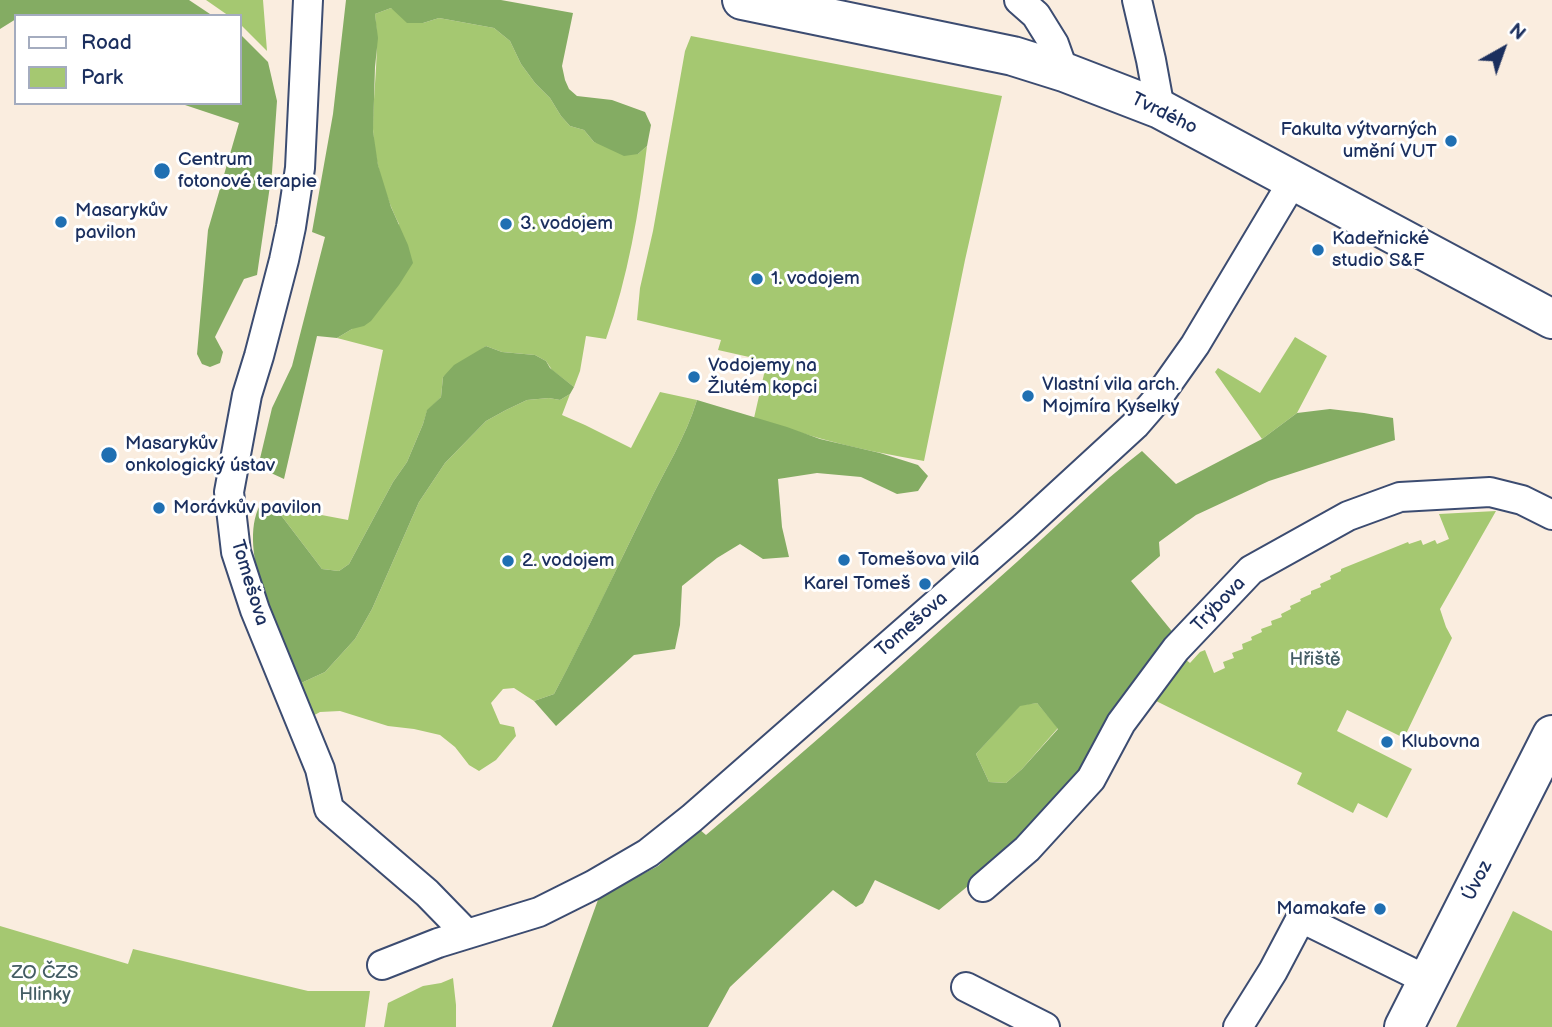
<!DOCTYPE html>
<meta charset="utf-8">
<style>
body{margin:0}
#map{position:relative;width:1552px;height:1027px;overflow:hidden;background:#faeddf;font-family:"Balsamiq Sans",sans-serif}
canvas{display:block}
.legend{position:absolute;left:14px;top:14px;width:228px;height:91px;box-sizing:border-box;background:#fff;border:2px solid #a4acbf;margin:0;padding:9px 12px;list-style:none;font-size:21px;color:#1b2f5e}
.legend li{display:flex;align-items:center;gap:14px;height:35px}
.legend b{width:35px;border:2px solid #a4acbf}
.north{position:absolute;left:1468px;top:14px;width:70px;height:70px;-webkit-text-stroke:5px #fff;paint-order:stroke;rotate:40deg;font-size:19px;font-weight:700;line-height:28px;text-align:center;color:#1b2f5e}
.north::after{content:'';display:block;margin:auto;width:24px;height:32px;background:#1b2f5e;clip-path:polygon(50% 0,100% 100%,50% 72%,0 100%)}
</style>
<div id="map">
<canvas width="1552" height="1027"></canvas>
<ul class="legend">
<li><b style="height:9px;background:#fff"></b>Road</li>
<li><b style="height:19px;background:#a5c871"></b>Park</li>
</ul>
<div class="north">N</div>
</div>
<script>
const ctx = document.querySelector('canvas').getContext('2d');
ctx.lineJoin = 'round';
function fillPath(path, color) {
  ctx.fillStyle = color;
  ctx.fill(path, 'evenodd');
}
function stroke(path, color, width, dash) {
  ctx.strokeStyle = color;
  ctx.lineWidth = width;
  ctx.lineCap = dash ? 'butt' : 'round';
  ctx.setLineDash(dash || []);
  ctx.stroke(path);
}
function label(font, color, halo, rows, align = 'center') {
  ctx.font = font + ' "Balsamiq Sans",sans-serif';
  ctx.lineWidth = 6;
  ctx.setLineDash([]);
  ctx.textBaseline = 'middle';
  ctx.strokeStyle = halo;
  ctx.fillStyle = color;
  for (const [text, x, y, turn = 0] of rows) {
    ctx.save();
    ctx.translate(x, y);
    ctx.rotate((+turn || 0) * Math.PI / 180);
    ctx.textAlign = isNaN(turn) ? turn : align;
    if (halo) ctx.strokeText(text, 0, 0);
    ctx.fillText(text, 0, 0);
    ctx.restore();
  }
}
fillPath(new Path2D(`
 M 206,0 L 263,0 L 267,51 L 240,24 L 240,16 L 229,16 Z
 M 391,8 L 423,23 L 439,18 L 494,28 L 510,41 L 521,64 L 535,83 L 550,98 L 561,116 L 570,126 L 584,130 L 594,142 L 638,154 L 647,146 C 639,212 628,277 606,339 L 586,336 L 580,371 L 574,387 L 552,370 L 546,361 L 535,355 L 502,352 L 486,346 L 443,377 L 441,397 L 427,411 L 423,424 L 407,462 L 393,482 L 349,564 L 339,571 L 322,569 L 274,506 L 348,520 L 383,350 L 337,338 L 352,329 L 399,224 C 385,196 374,160 373,129 C 373,90 380,52 375,14 Z
 M 691,36 L 1002,96 L 965,260 L 924,461 C 890,455 855,448 822,439 C 799,433 777,424 754,418 L 767,361 L 718,350 L 721,340 L 637,320 L 640,288 L 653,231 L 685,51 Z
 M 1295,337 L 1327,356 L 1297,413 L 1262,439 L 1215,372 L 1218,368 L 1260,393 Z
 M 660,392 L 697,400 C 686,437 664,471 647,507 C 616,569 587,633 554,694 L 534,701 L 514,688 L 503,689 L 491,703 L 500,724 L 514,727 L 516,736 L 496,760 L 479,771 L 469,765 L 455,747 L 440,735 L 414,729 L 388,726 L 340,711 L 320,712 L 311,717 L 299,684 L 325,672 L 355,639 L 372,609 L 419,502 L 445,463 L 486,421 L 506,410 L 527,400 L 549,398 L 560,400 L 570,394 L 562,415 L 585,425 L 631,448 Z
 M 1496,511 L 1440,609 L 1446,627 L 1452,638 L 1404,738 L 1347,710 L 1337,731 L 1412,769 L 1387,818 L 1358,803 L 1353,813 L 1297,784 L 1302,773 L 1152,699 L 1180,655 L 1190,663 L 1200,652 L 1205,650 L 1214,673 L 1225,668 L 1223,662 L 1234,658 L 1232,653 L 1243,649 L 1242,644 L 1252,640 L 1251,637 L 1262,632 L 1261,629 L 1272,625 L 1271,621 L 1282,617 L 1281,614 L 1291,609 L 1290,606 L 1301,601 L 1300,599 L 1311,594 L 1311,591 L 1321,587 L 1320,584 L 1331,579 L 1330,576 L 1341,571 L 1341,569 L 1408,542 L 1409,544 L 1421,540 L 1423,545 L 1435,540 L 1437,544 L 1449,539 L 1439,514 Z
 M 1037,703 L 1058,728 L 1022,769 L 1006,783 L 989,782 L 976,754 L 1020,705 Z
 M 1513,911 L 1552,931 L 1552,1027 L 1456,1027 Z
 M 0,926 L 128,964 L 133,949 L 308,991 L 370,991 L 365,1027 L 0,1027 Z
 M 453,978 L 456,1005 L 456,1027 L 384,1027 L 388,1003 L 423,986 L 441,983 Z`), '#a5c871');
fillPath(new Path2D(`
 M 0,0 L 189,0 L 213,16 L 16,16 L 16,19 L 0,29 Z
 M 346,0 L 501,0 L 573,13 L 562,66 L 565,80 L 569,89 L 577,96 L 612,100 L 645,112 L 651,125 L 647,146 L 638,154 L 624,156 L 594,142 L 584,130 L 570,126 L 561,116 L 550,98 L 535,83 L 521,64 L 510,41 L 494,28 L 439,18 L 423,23 L 407,23 L 391,8 L 375,14 L 378,38 L 375,67 L 373,131 L 378,165 L 391,207 L 408,245 L 413,263 L 399,285 L 371,321 L 364,326 L 352,329 L 337,338 L 317,336 L 284,479 L 258,467 L 272,408 L 292,366 L 325,237 L 312,232 L 333,114 Z
 M 240,34 L 268,62 L 277,101 L 272,172 L 257,275 L 244,279 L 215,337 L 223,352 L 220,363 L 210,367 L 202,364 L 197,354 L 208,230 L 239,123 L 179,103 L 240,103 Z
 M 486,346 L 502,352 L 535,355 L 546,361 L 550,368 L 574,387 L 570,394 L 560,400 L 549,398 L 527,400 L 506,410 L 486,421 L 445,463 L 419,502 L 372,609 L 355,639 L 325,672 L 299,684 C 280,640 236,550 260,505 L 274,506 L 322,569 L 339,571 L 349,564 L 393,482 L 407,462 L 423,424 L 427,410 L 441,397 L 443,377 L 454,365 Z
 M 697,400 L 787,427 L 820,439 L 880,453 L 918,465 L 928,476 L 918,491 L 897,494 L 861,477 L 817,473 L 778,479 L 782,527 L 789,557 L 763,559 L 740,544 L 717,558 L 682,586 L 680,625 L 675,649 L 634,655 L 556,726 L 534,701 L 554,694 C 587,632 616,569 647,507 C 664,471 686,437 697,400 Z
 M 1330,409 L 1364,413 L 1393,418 L 1395,440 L 1269,481 L 1196,515 L 1159,542 L 1160,556 L 1131,581 L 1175,635 L 1080,773 L 1027,837 L 939,910 L 875,880 L 863,903 L 856,907 L 833,890 L 730,987 L 708,1027 L 552,1027 L 599,897 L 658,866 L 699,829 L 706,835 C 812,746 915,653 1018,561 C 1059,524 1098,485 1142,451 L 1176,484 L 1262,439 L 1297,413 ZM 1037,703 L 1058,729 L 1022,769 L 1006,783 L 989,782 L 976,754 L 1020,706 Z`), '#84ac63');
const street = new Path2D(`
 M 308,0 L 300,168 L 291,227 L 284,260 L 259,356 L 247,395 L 229,492 L 236,552 L 255,610 L 320,769 L 329,809 L 427,893 L 467,934
 M 1019,0 L 1036,15 L 1054,44 L 1064,72
 M 1137,0 L 1151,60 L 1160,109
 M 983,887 L 1027,849 L 1091,779 L 1121,723 L 1176,649 L 1251,570 L 1348,516 L 1400,497 L 1490,492 L 1522,500 L 1552,515
 M 382,965 L 438,943 L 539,912 L 593,885 L 648,853 L 692,818 L 1024,527 L 1135,425 L 1154,403 L 1195,345 L 1293,181
 M 966,987 L 1045,1027
 M 1238,1027 L 1273,971 L 1301,918 L 1427,980`);
const secondary = new Path2D(`
 M 742,0 L 1013,56 L 1064,72 L 1160,109 L 1552,319
 M 1404,1027 L 1552,735`);
stroke(street, '#3c4c71', 32);
stroke(secondary, '#3c4c71', 42);
stroke(street, '#fff', 28);
stroke(secondary, '#fff', 38);
for (const [x, y, r, color] of [
 [1451,141,7,"#1f6fb2"],
 [162,171,9,"#1f6fb2"],
 [61,222,7,"#1f6fb2"],
 [506,224,7,"#1f6fb2"],
 [1318,250,7,"#1f6fb2"],
 [757,279,7,"#1f6fb2"],
 [694,377,7,"#1f6fb2"],
 [1028,396,7,"#1f6fb2"],
 [109,455,9,"#1f6fb2"],
 [159,508,7,"#1f6fb2"],
 [844,560,7,"#1f6fb2"],
 [508,561,7,"#1f6fb2"],
 [925,584,7,"#1f6fb2"],
 [1387,742,7,"#1f6fb2"],
 [1380,909,7,"#1f6fb2"]
]) {
  const dot = new Path2D();
  dot.arc(x, y, r, 0, 2 * Math.PI);
  ctx.fillStyle = color;
  ctx.fill(dot);
  stroke(dot, '#fff', 2.5);
}
label('19px', '#1b2f5e', '#fff', [
 ["Tvrdého",1164,114,26],
 ["Tomešova",249,583,73],
 ["Trýbova",1219,605,-46],
 ["Tomešova",912,625,-41],
 ["Úvoz",1478,881,-63]
]);
label('19px', '#1b2f5e', '#fff', [
 ["Fakulta výtvarných",1437,130,"right"],
 ["umění VUT",1437,152,"right"],
 ["Centrum",178,160],
 ["fotonové terapie",178,182],
 ["Masarykův",75,211],
 ["pavilon",75,233],
 ["3. vodojem",520,224],
 ["Kadeřnické",1332,239],
 ["studio S&F",1332,261],
 ["1. vodojem",771,279],
 ["Vodojemy na",708,366],
 ["Žlutém kopci",708,388],
 ["Vlastní vila arch.",1042,385],
 ["Mojmíra Kyselky",1042,407],
 ["Masarykův",125,444],
 ["onkologický ústav",125,466],
 ["Morávkův pavilon",173,508],
 ["Tomešova vila",858,560],
 ["2. vodojem",522,561],
 ["Karel Tomeš",911,584,"right"],
 ["Klubovna",1401,742],
 ["Mamakafe",1366,909,"right"]
], 'left');
label('19px', '#445d64', '#fff', [
 ["Hřiště",1315,660],
 ["ZO ČZS",45,973],
 ["Hlinky",45,995]
]);
</script>
